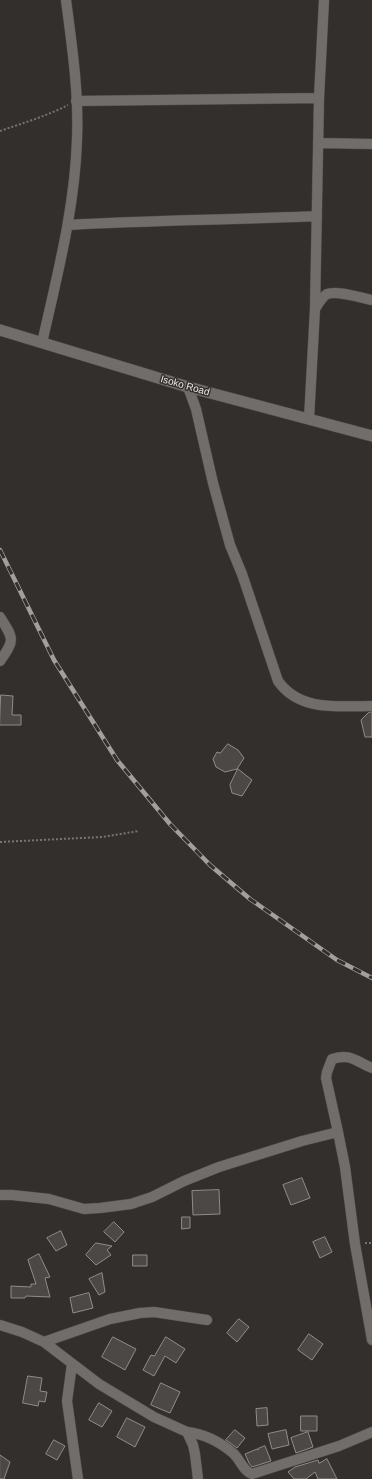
<!DOCTYPE html>
<style>
body{margin:0}
canvas{display:block;background:#322f2d}
</style>
<canvas width="372" height="1479"></canvas>
<script>
const ctx = document.querySelector('canvas').getContext('2d');
ctx.lineJoin = 'round';
function fillPath(path, color) {
  ctx.fillStyle = color;
  ctx.fill(path, 'evenodd');
}
function stroke(path, color, width, dash) {
  ctx.strokeStyle = color;
  ctx.lineWidth = width;
  ctx.lineCap = dash ? 'butt' : 'round';
  ctx.setLineDash(dash || []);
  ctx.stroke(path);
}
function label(font, color, halo, rows, align = 'center') {
  ctx.font = font + ' Helvetica,sans-serif';
  ctx.lineWidth = 3;
  ctx.setLineDash([]);
  ctx.textBaseline = 'middle';
  ctx.strokeStyle = halo;
  ctx.fillStyle = color;
  for (const [text, x, y, turn = 0] of rows) {
    ctx.save();
    ctx.translate(x, y);
    ctx.rotate((+turn || 0) * Math.PI / 180);
    ctx.textAlign = isNaN(turn) ? turn : align;
    if (halo) ctx.strokeText(text, 0, 0);
    ctx.fillText(text, 0, 0);
    ctx.restore();
  }
}
const building = new Path2D(`
 M 1,695 L 13,696 L 12,715 L 21,715 L 21,725 L 0,725 Z
 M 372,712 L 372,737 L 365,737 L 361,720 L 368,713 Z
 M 228,744 L 238,750 L 244,758 L 237,769 L 225,772 L 216,767 L 213,759 L 217,752 L 220,753 Z
 M 238,769 L 252,780 L 242,796 L 232,793 L 230,785 Z
 M 302,1178 L 310,1198 L 291,1205 L 283,1185 Z
 M 219,1190 L 220,1214 L 193,1215 L 192,1191 Z
 M 182,1217 L 190,1217 L 190,1228 L 182,1229 Z
 M 114,1222 L 124,1232 L 115,1242 L 104,1232 Z
 M 61,1231 L 67,1245 L 56,1251 L 47,1238 Z
 M 325,1237 L 332,1252 L 320,1258 L 313,1242 Z
 M 96,1243 L 112,1246 L 107,1250 L 111,1255 L 96,1265 L 86,1255 Z
 M 39,1254 L 50,1277 L 45,1278 L 50,1297 L 26,1296 L 25,1298 L 11,1298 L 11,1286 L 31,1287 L 31,1284 L 36,1284 L 28,1260 Z
 M 133,1255 L 147,1255 L 147,1266 L 133,1266 Z
 M 102,1273 L 105,1292 L 99,1295 L 89,1279 Z
 M 89,1293 L 93,1308 L 73,1313 L 70,1298 Z
 M 239,1319 L 249,1327 L 237,1342 L 227,1333 Z
 M 309,1334 L 323,1344 L 312,1360 L 298,1350 Z
 M 113,1337 L 136,1349 L 125,1370 L 102,1357 Z
 M 166,1337 L 185,1349 L 176,1363 L 165,1356 L 154,1376 L 143,1370 L 151,1355 L 154,1356 Z
 M 28,1376 L 42,1378 L 40,1391 L 47,1392 L 45,1402 L 39,1401 L 38,1406 L 23,1403 Z
 M 161,1383 L 180,1392 L 170,1413 L 151,1405 Z
 M 99,1403 L 112,1411 L 102,1427 L 89,1420 Z
 M 267,1408 L 268,1425 L 257,1426 L 256,1409 Z
 M 301,1416 L 317,1416 L 317,1431 L 301,1431 Z
 M 127,1418 L 145,1427 L 135,1447 L 117,1437 Z
 M 235,1430 L 245,1438 L 237,1448 L 226,1440 Z
 M 286,1430 L 289,1445 L 272,1449 L 268,1434 Z
 M 308,1432 L 313,1447 L 296,1453 L 291,1438 Z
 M 54,1440 L 65,1446 L 57,1460 L 46,1454 Z
 M 265,1446 L 271,1461 L 252,1467 L 249,1463 L 245,1454 L 257,1449 L 258,1450 L 258,1449 Z
 M 0,1455 L 10,1462 L 4,1479 L 0,1479 Z
 M 327,1459 L 337,1479 L 318,1479 L 315,1472 L 306,1479 L 294,1479 L 288,1472 L 295,1467 L 318,1460 L 319,1463 Z`);
fillPath(building, '#4b4845');
stroke(building, '#908c89', 1);
const minor = new Path2D(`
 M 76,101 L 319,98
 M 318,143 L 372,144
 M 68,225 C 151,220 234,220 317,216
 M 315,309 C 318,304 322,297 327,294 C 336,290 362,298 372,300
 M 42,343 C 57,276 75,208 77,139 C 79,93 72,46 66,0
 M 188,387 L 196,409 L 213,483 L 230,545 L 242,574 L 278,681 C 300,712 338,706 372,706
 M 309,419 L 315,309 L 319,98 L 324,0
 M 0,617 C 14,639 15,640 0,661
 M 338,1132 L 345,1167 L 355,1244 L 372,1340
 M 0,1195 L 12,1195 L 49,1199 L 84,1209 L 100,1208 L 131,1204 L 152,1197 L 184,1181 L 219,1167 L 302,1141 L 338,1132 L 326,1078 L 327,1072 L 332,1059 C 351,1053 355,1061 372,1068
 M 0,1325 L 22,1332 L 44,1342 L 99,1384 L 154,1417 L 187,1432 L 193,1445 L 195,1454 L 198,1479
 M 44,1342 L 110,1319 L 140,1313 L 154,1312 L 207,1320
 M 72,1364 L 67,1401 L 78,1479
 M 187,1432 C 204,1434 220,1442 233,1453 C 240,1459 243,1471 252,1474 L 339,1446 L 372,1432`);
const tertiary = new Path2D(`
 M 0,330 L 188,387 L 372,436`);
stroke(minor, '#4d4b48', 11);
stroke(tertiary, '#4d4b48', 12);
stroke(new Path2D(`
 M 0,131 C 23,123 47,116 68,105
 M 0,842 L 102,837 L 139,831
 M 365,1243 L 372,1243`), '#777573', 2, [2, 2]);
stroke(minor, '#716d6b', 10);
stroke(tertiary, '#716d6b', 11);
const rail = new Path2D(`
 M 0,550 L 54,660 L 117,760 L 170,824 L 210,865 L 250,899 L 337,960 L 372,978`);
stroke(rail, '#a29f9d', 4.5);
stroke(rail, '#322f2d', 3, [9]);
label('10px', '#edebe9', '#322f2d', [
 ["Isoko Road",185,386,16]
]);
</script>
